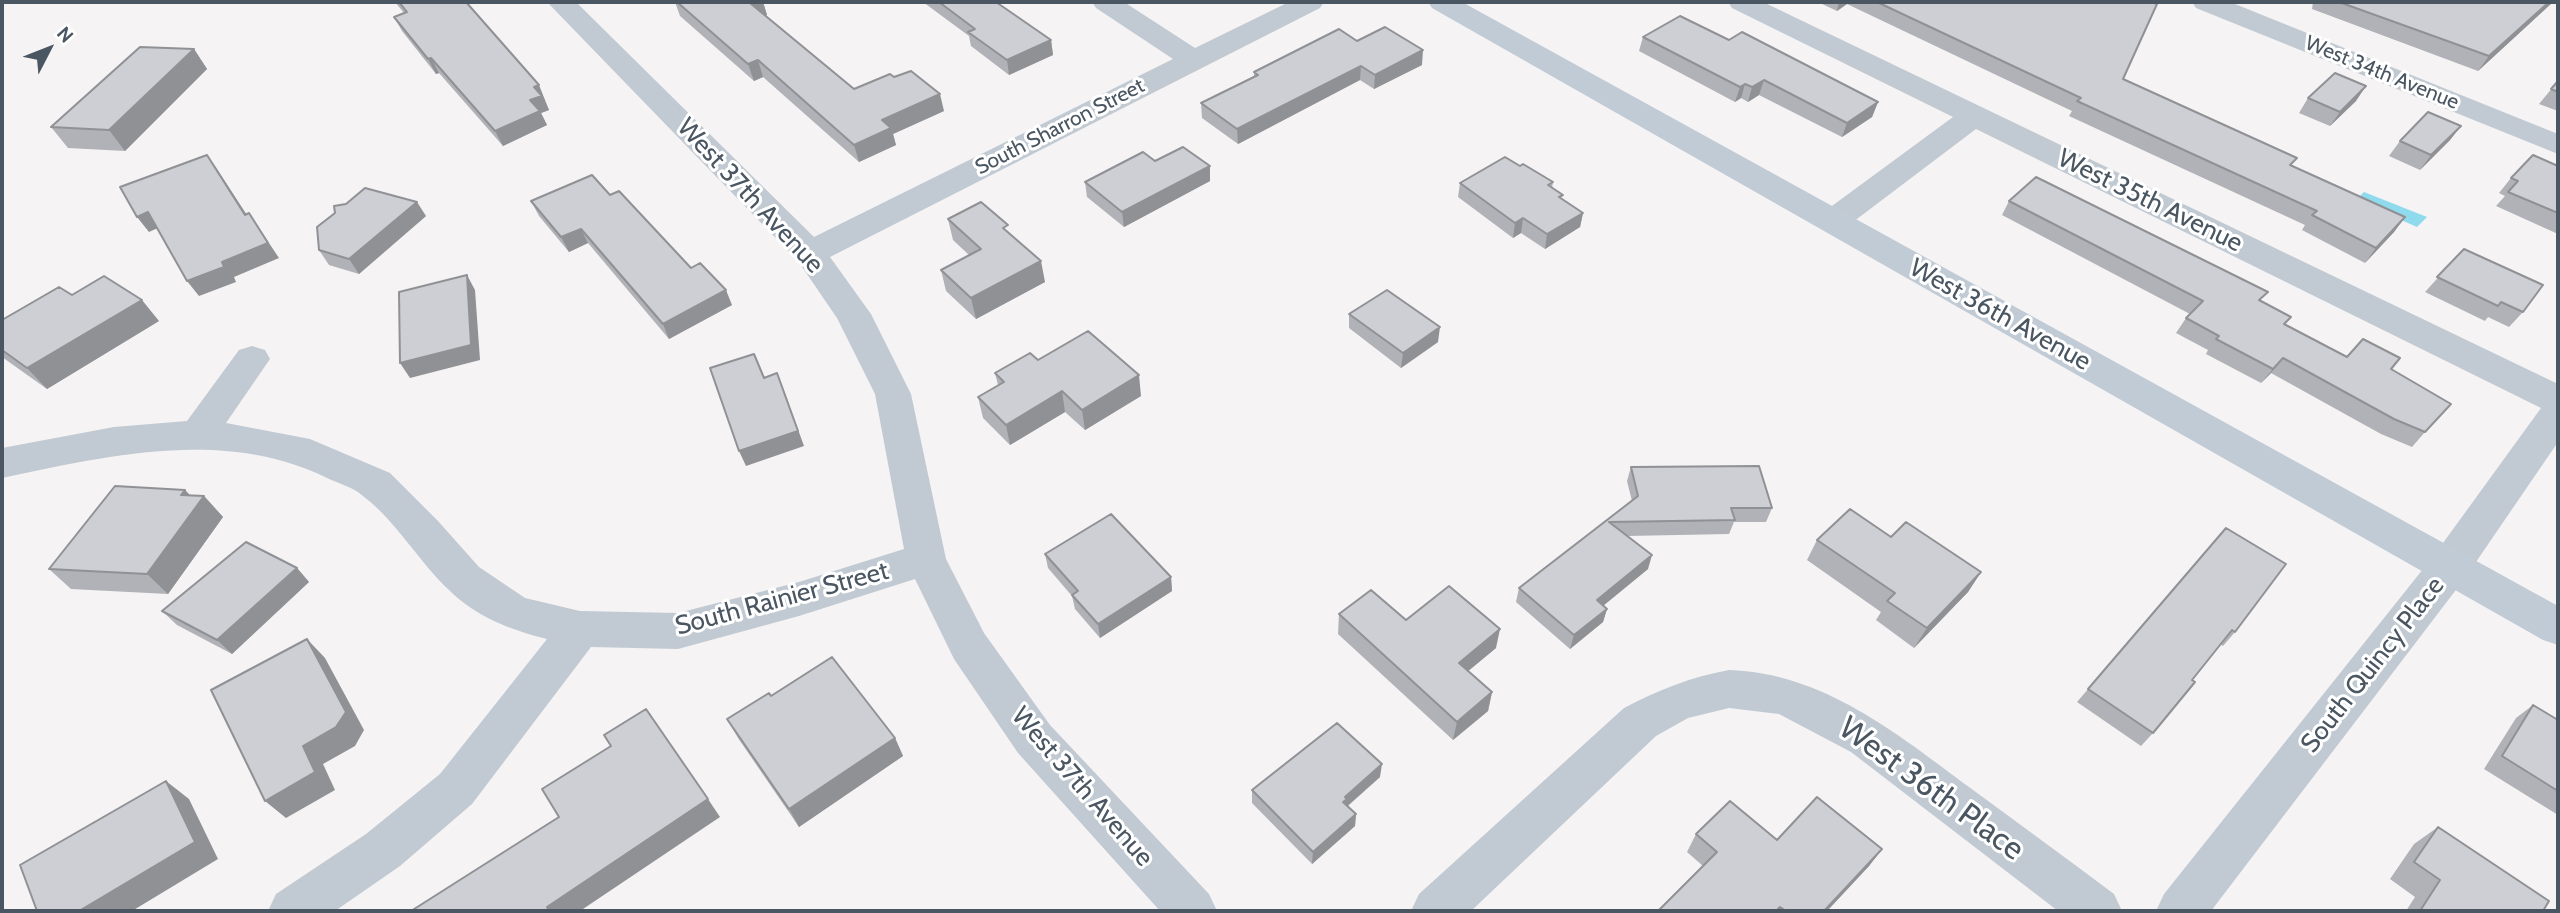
<!DOCTYPE html>
<style>
body{margin:0}
#map{position:relative;width:2560px;height:913px;overflow:hidden;background:#f5f3f3;font-family:Cabin,sans-serif}
canvas{display:block}
.frame{position:absolute;inset:0;border:4px solid #4a5661;pointer-events:none}
.north{position:absolute;left:14px;top:14px;width:70px;height:70px;-webkit-text-stroke:5px #fff;paint-order:stroke;rotate:48deg;font-size:19px;font-weight:700;line-height:28px;text-align:center;color:#4a5661}
.north::after{content:'';display:block;margin:auto;width:24px;height:32px;background:#4a5661;clip-path:polygon(50% 0,100% 100%,50% 72%,0 100%)}
</style>
<div id="map">
<canvas width="2560" height="913"></canvas>
<div class="frame"></div>
<div class="north">N</div>
</div>
<script>
const ctx = document.querySelector('canvas').getContext('2d');
ctx.lineJoin = 'round';
function fillPath(path, color) {
  ctx.fillStyle = color;
  ctx.fill(path, 'evenodd');
}
function stroke(path, color, width, dash) {
  ctx.strokeStyle = color;
  ctx.lineWidth = width;
  ctx.lineCap = dash ? 'butt' : 'round';
  ctx.setLineDash(dash || []);
  ctx.stroke(path);
}
function label(font, color, halo, rows, align = 'center') {
  ctx.font = font + ' Cabin,sans-serif';
  ctx.lineWidth = 6;
  ctx.setLineDash([]);
  ctx.textBaseline = 'middle';
  ctx.strokeStyle = halo;
  ctx.fillStyle = color;
  for (const [text, x, y, turn = 0] of rows) {
    ctx.save();
    ctx.translate(x, y);
    ctx.rotate((+turn || 0) * Math.PI / 180);
    ctx.textAlign = isNaN(turn) ? turn : align;
    if (halo) ctx.strokeText(text, 0, 0);
    ctx.fillText(text, 0, 0);
    ctx.restore();
  }
}
fillPath(new Path2D(`
 M 2364,192 L 2427,217 L 2417,227 L 2363,203 L 2358,198 Z`), '#90daee');
fillPath(new Path2D(`
 M 547,2 L 576,2 L 814,237 L 1173,59 L 1096,8 L 1092,2 L 1124,2 L 1195,48 L 1289,2 L 1324,2 L 1320,8 L 830,257 L 871,314 L 911,394 L 946,559 L 984,633 L 1050,725 L 1209,894 L 1217,911 L 1160,911 L 1018,753 L 954,659 L 915,579 L 799,616 L 678,649 L 591,647 L 472,804 L 400,866 L 335,911 L 268,911 L 276,894 L 366,834 L 440,774 L 547,639 C 511,630 476,617 449,590 C 418,561 397,522 363,496 C 353,487 337,483 325,477 C 222,428 108,456 2,478 L 2,448 L 114,427 L 187,421 L 239,350 L 252,346 L 265,350 L 270,359 L 226,423 L 310,439 L 390,473 L 438,521 L 479,567 L 525,598 L 580,611 L 678,613 L 799,582 L 904,549 L 875,394 L 837,318 L 798,261 Z
 M 1728,2 L 1763,2 L 2558,384 L 2558,442 L 2465,578 L 2211,911 L 2156,911 L 2164,894 L 2435,554 L 2541,408 L 1976,129 L 1845,228 L 1833,232 L 1821,228 L 1817,221 L 1821,214 L 1953,117 L 1732,8 Z
 M 2192,2 L 2230,2 L 2558,134 L 2558,154 L 2196,8 Z
 M 1729,670 C 1823,673 1896,733 1969,787 C 2017,822 2066,858 2114,894 L 2122,911 L 2058,911 L 1851,752 L 1779,714 L 1729,708 L 1688,718 L 1656,736 L 1471,911 L 1411,911 L 1419,894 L 1624,708 C 1658,690 1691,677 1729,670 Z`), '#c1cad2');
fillPath(new Path2D(`
 M 1428,2 L 1462,2 L 2558,606 L 2558,645 L 2543,640 L 1432,8 Z`), '#c1cbd6');
fillPath(new Path2D(`
 M 395,2 L 466,2 L 545,100 L 544,100 L 549,110 L 541,113 L 547,125 L 503,146 L 439,73 L 436,74 L 402,31 L 394,17 L 404,13 Z
 M 675,2 L 763,2 L 767,15 L 765,16 L 854,89 L 944,111 L 893,134 L 896,145 L 859,162 L 763,77 L 754,81 L 680,16 Z
 M 923,2 L 996,2 L 1051,40 L 1053,55 L 1009,75 L 971,46 L 969,36 Z
 M 1818,2 L 2151,2 L 2123,79 L 2292,166 L 2405,217 L 2394,232 L 2365,263 L 2302,230 L 2305,225 L 2069,116 L 2072,111 L 1847,4 L 1837,11 Z
 M 2313,2 L 2553,2 L 2478,71 L 2312,9 Z
 M 1643,37 L 1729,40 L 1878,102 L 1872,117 L 1842,137 L 1759,95 L 1748,102 L 1741,98 L 1735,102 L 1639,51 Z
 M 1357,41 L 1422,65 L 1374,89 L 1360,80 L 1238,144 L 1202,118 L 1201,103 L 1254,77 L 1254,72 Z
 M 194,49 L 207,69 L 125,151 L 68,148 L 51,127 Z
 M 2558,81 L 2558,111 L 2539,104 Z
 M 2308,98 L 2356,101 L 2330,126 L 2299,113 Z
 M 2461,126 L 2450,140 L 2420,170 L 2389,156 L 2400,141 Z
 M 1155,161 L 1210,166 L 1210,181 L 1124,227 L 1087,197 L 1085,182 Z
 M 1520,166 L 1553,182 L 1552,188 L 1562,199 L 1583,213 L 1580,227 L 1545,249 L 1521,233 L 1513,238 L 1458,197 L 1460,183 Z
 M 2558,166 L 2558,234 L 2496,206 L 2505,196 L 2499,193 L 2511,178 Z
 M 610,195 L 732,305 L 669,339 L 588,243 L 569,252 L 539,216 L 531,201 Z
 M 2009,201 L 2261,301 L 2291,317 L 2285,325 L 2347,357 L 2391,369 L 2425,432 L 2412,447 L 2381,434 L 2271,373 L 2261,383 L 2206,354 L 2208,350 L 2176,333 L 2186,318 L 2190,314 L 2002,215 Z
 M 346,204 L 426,216 L 359,274 L 329,265 L 319,250 Z
 M 948,219 L 1009,233 L 1045,282 L 976,319 L 946,291 L 941,270 L 969,255 L 953,240 Z
 M 2464,249 L 2523,312 L 2509,327 L 2488,317 L 2485,321 L 2425,292 Z
 M 72,295 L 159,321 L 47,389 L 2,357 L 2,320 Z
 M 1349,314 L 1438,342 L 1401,368 L 1349,328 Z
 M 1038,360 L 1141,396 L 1085,430 L 1065,412 L 1010,445 L 983,418 L 978,397 L 998,385 L 995,373 Z
 M 1631,467 L 1772,508 L 1766,522 L 1734,522 L 1729,534 L 1627,536 L 1648,569 L 1603,606 L 1607,609 L 1603,622 L 1570,649 L 1516,602 L 1519,588 L 1632,501 L 1627,481 Z
 M 185,490 L 191,496 L 204,496 L 223,517 L 168,594 L 71,589 L 49,569 Z
 M 2226,528 L 2235,632 L 2223,646 L 2220,644 L 2192,680 L 2153,733 L 2141,746 L 2077,702 Z
 M 1891,537 L 1981,572 L 1968,592 L 1914,648 L 1876,620 L 1881,612 L 1807,560 L 1817,540 Z
 M 1045,554 L 1171,577 L 1172,591 L 1100,638 L 1075,609 L 1072,596 L 1048,568 Z
 M 297,568 L 309,582 L 232,654 L 177,625 L 162,611 Z
 M 1339,614 L 1406,620 L 1496,648 L 1468,671 L 1492,692 L 1488,711 L 1453,740 L 1338,634 Z
 M 771,696 L 895,738 L 903,756 L 799,827 L 738,738 L 727,719 Z
 M 2533,705 L 2558,720 L 2558,815 L 2484,769 L 2516,718 Z
 M 1380,777 L 1348,806 L 1356,814 L 1355,826 L 1312,864 L 1252,803 L 1252,790 Z
 M 2438,827 L 2543,911 L 2406,911 L 2415,897 L 2390,879 L 2414,844 Z
 M 1696,834 L 1777,840 L 1882,849 L 1869,866 L 1827,911 L 1658,911 L 1703,866 L 1687,852 Z`), '#b0b2b7');
fillPath(new Path2D(`
 M 753,2 L 763,2 L 767,15 L 755,20 L 750,3 Z
 M 1839,2 L 1848,2 L 1847,4 L 1837,11 Z
 M 2549,2 L 2553,2 L 2478,71 L 2489,56 Z
 M 1051,40 L 1053,55 L 1009,75 L 1007,60 Z
 M 194,49 L 207,69 L 125,151 L 109,130 Z
 M 1423,50 L 1422,65 L 1374,89 L 1375,75 Z
 M 431,58 L 439,73 L 436,74 L 428,59 Z
 M 758,60 L 763,77 L 754,81 L 748,64 Z
 M 1361,66 L 1360,80 L 1238,144 L 1237,129 Z
 M 1764,80 L 1759,95 L 1748,102 L 1752,87 Z
 M 1745,84 L 1741,98 L 1735,102 L 1740,87 Z
 M 539,85 L 549,110 L 541,113 L 547,125 L 503,146 L 495,131 L 534,87 Z
 M 2366,86 L 2356,101 L 2330,126 L 2340,112 Z
 M 940,94 L 944,111 L 893,134 L 896,145 L 859,162 L 854,145 L 882,120 Z
 M 1878,102 L 1872,117 L 1842,137 L 1847,123 Z
 M 2461,126 L 2450,140 L 2420,170 L 2431,155 Z
 M 207,155 L 217,169 L 256,229 L 245,215 Z
 M 1210,166 L 1210,181 L 1124,227 L 1122,212 Z
 M 417,202 L 426,216 L 359,274 L 349,259 Z
 M 148,212 L 160,227 L 149,232 L 137,217 Z
 M 249,213 L 279,258 L 234,277 L 236,282 L 199,296 L 187,281 L 222,262 Z
 M 1583,213 L 1580,227 L 1545,249 L 1547,234 Z
 M 2405,217 L 2394,232 L 2365,263 L 2376,248 Z
 M 1523,218 L 1521,233 L 1513,238 L 1515,223 Z
 M 581,229 L 588,243 L 569,252 L 561,237 Z
 M 1041,261 L 1045,282 L 976,319 L 971,298 Z
 M 467,275 L 475,290 L 480,360 L 410,378 L 400,363 Z
 M 726,290 L 732,305 L 669,339 L 663,324 Z
 M 142,300 L 159,321 L 47,389 L 27,368 Z
 M 1440,327 L 1438,342 L 1401,368 L 1403,353 Z
 M 2283,358 L 2271,373 L 2261,383 L 2273,369 Z
 M 1139,375 L 1141,396 L 1085,430 L 1082,410 Z
 M 783,388 L 804,446 L 746,466 L 739,451 Z
 M 1062,391 L 1065,412 L 1010,445 L 1006,425 Z
 M 185,490 L 198,504 L 204,496 L 223,517 L 168,594 L 147,574 L 181,495 Z
 M 1652,555 L 1648,569 L 1593,614 L 1597,600 Z
 M 297,568 L 309,582 L 232,654 L 217,640 Z
 M 1981,572 L 1968,592 L 1914,648 L 1927,628 Z
 M 1171,577 L 1172,591 L 1100,638 L 1098,624 Z
 M 1607,609 L 1603,622 L 1570,649 L 1574,635 Z
 M 1500,629 L 1496,648 L 1455,682 L 1459,663 Z
 M 307,639 L 325,658 L 364,730 L 355,746 L 323,764 L 335,790 L 286,818 L 265,801 L 303,746 Z
 M 1492,692 L 1488,711 L 1453,740 L 1457,722 Z
 M 895,738 L 903,756 L 799,827 L 789,809 Z
 M 1382,764 L 1380,777 L 1346,807 L 1343,802 L 1345,797 Z
 M 166,781 L 189,799 L 218,859 L 132,911 L 79,911 Z
 M 708,799 L 720,817 L 580,911 L 549,911 L 547,907 Z
 M 1356,814 L 1355,826 L 1312,864 L 1313,852 Z
 M 1882,849 L 1869,866 L 1827,911 L 1824,911 Z`), '#909195');
const building = new Path2D(`
 M 399,2 L 466,2 L 539,85 L 534,87 L 542,96 L 530,100 L 540,111 L 495,131 L 431,58 L 428,59 L 394,17 L 407,12 Z
 M 677,2 L 753,2 L 750,3 L 854,89 L 890,74 L 894,77 L 911,71 L 940,94 L 882,120 L 891,128 L 854,145 L 758,60 L 748,64 Z
 M 939,2 L 996,2 L 1051,40 L 1007,60 L 968,32 L 975,29 Z
 M 1877,2 L 2151,2 L 2157,4 L 2123,79 L 2297,158 L 2290,165 L 2405,217 L 2376,248 L 2312,215 L 2317,211 L 2077,101 L 2081,98 Z
 M 2339,2 L 2549,2 L 2489,56 Z
 M 1680,16 L 1729,40 L 1742,32 L 1878,102 L 1847,123 L 1764,80 L 1752,87 L 1745,84 L 1740,87 L 1643,37 Z
 M 1385,27 L 1423,50 L 1375,75 L 1361,66 L 1237,129 L 1201,103 L 1258,75 L 1254,72 L 1339,29 L 1357,41 Z
 M 140,47 L 194,49 L 109,130 L 51,127 Z
 M 2335,73 L 2366,86 L 2340,112 L 2308,98 Z
 M 2558,81 L 2558,92 L 2551,89 Z
 M 2428,112 L 2461,126 L 2431,155 L 2400,141 Z
 M 1183,147 L 1210,166 L 1122,212 L 1085,182 L 1143,152 L 1155,161 Z
 M 207,155 L 245,215 L 249,213 L 268,243 L 222,262 L 224,267 L 187,281 L 148,212 L 137,217 L 120,187 Z
 M 2533,155 L 2558,166 L 2558,213 L 2508,192 L 2518,181 L 2511,178 Z
 M 1505,157 L 1520,166 L 1523,164 L 1553,182 L 1548,185 L 1563,195 L 1559,197 L 1583,213 L 1547,234 L 1523,218 L 1515,223 L 1460,183 Z
 M 592,175 L 610,195 L 619,191 L 691,268 L 700,263 L 726,290 L 663,324 L 581,229 L 561,237 L 531,201 Z
 M 2036,177 L 2268,292 L 2259,300 L 2291,317 L 2284,324 L 2347,357 L 2363,339 L 2400,358 L 2391,369 L 2451,404 L 2425,432 L 2394,419 L 2283,358 L 2273,369 L 2216,339 L 2219,336 L 2186,318 L 2203,301 L 2009,201 Z
 M 365,188 L 417,202 L 349,259 L 319,250 L 317,227 L 335,213 L 334,206 L 346,204 Z
 M 981,202 L 1008,225 L 1003,228 L 1041,261 L 971,298 L 941,270 L 981,249 L 948,219 Z
 M 2464,249 L 2543,285 L 2523,312 L 2501,302 L 2498,306 L 2437,277 Z
 M 467,275 L 471,345 L 400,363 L 399,292 Z
 M 104,276 L 142,300 L 27,368 L 2,350 L 2,320 L 59,287 L 72,295 Z
 M 1387,290 L 1440,327 L 1403,353 L 1349,314 Z
 M 1088,331 L 1139,375 L 1082,410 L 1062,391 L 1006,425 L 978,397 L 1004,382 L 995,373 L 1030,353 L 1038,360 Z
 M 754,354 L 764,378 L 777,373 L 798,431 L 739,451 L 710,368 Z
 M 1759,466 L 1772,508 L 1731,508 L 1735,520 L 1609,522 L 1652,555 L 1597,600 L 1607,609 L 1574,635 L 1519,588 L 1638,496 L 1631,467 Z
 M 115,486 L 185,490 L 181,495 L 204,496 L 147,574 L 49,569 Z
 M 1850,509 L 1891,537 L 1906,522 L 1981,572 L 1927,628 L 1887,601 L 1895,593 L 1817,540 Z
 M 1111,514 L 1171,577 L 1098,624 L 1072,595 L 1078,591 L 1045,554 Z
 M 2226,528 L 2286,564 L 2235,632 L 2232,630 L 2192,680 L 2195,682 L 2153,733 L 2088,689 Z
 M 246,542 L 297,568 L 217,640 L 162,611 Z
 M 1449,586 L 1500,629 L 1459,663 L 1492,692 L 1457,722 L 1339,614 L 1371,590 L 1406,620 Z
 M 307,639 L 346,712 L 336,727 L 303,746 L 315,772 L 265,801 L 211,690 Z
 M 832,657 L 895,738 L 789,809 L 727,719 L 769,693 L 771,696 Z
 M 2533,705 L 2558,720 L 2558,791 L 2502,756 Z
 M 646,709 L 708,799 L 547,907 L 549,911 L 411,911 L 559,817 L 542,789 L 611,746 L 604,735 Z
 M 1337,723 L 1382,764 L 1345,797 L 1347,799 L 1343,802 L 1356,814 L 1313,852 L 1252,790 Z
 M 166,781 L 195,842 L 79,911 L 37,911 L 20,865 Z
 M 1817,797 L 1882,849 L 1824,911 L 1786,911 L 1780,907 L 1776,911 L 1658,911 L 1717,852 L 1696,834 L 1730,801 L 1777,840 Z
 M 2438,827 L 2549,901 L 2543,911 L 2420,911 L 2440,880 L 2414,862 Z`);
fillPath(building, '#cdcfd5');
stroke(building, '#909195', 2);
label('21px', '#4a5661', '#fff', [
 ["West 34th Avenue",2382,73,22],
 ["South Sharron Street",1060,127,-27]
]);
label('26px', '#4a5661', '#fff', [
 ["West 37th Avenue",750,196,47],
 ["West 35th Avenue",2150,201,26],
 ["West 36th Avenue",2000,315,29],
 ["South Rainier Street",782,599,-15],
 ["South Quincy Place",2373,665,-52],
 ["West 37th Avenue",1082,787,49]
]);
label('32px', '#4a5661', '#fff', [
 ["West 36th Place",1931,789,36]
]);
</script>
